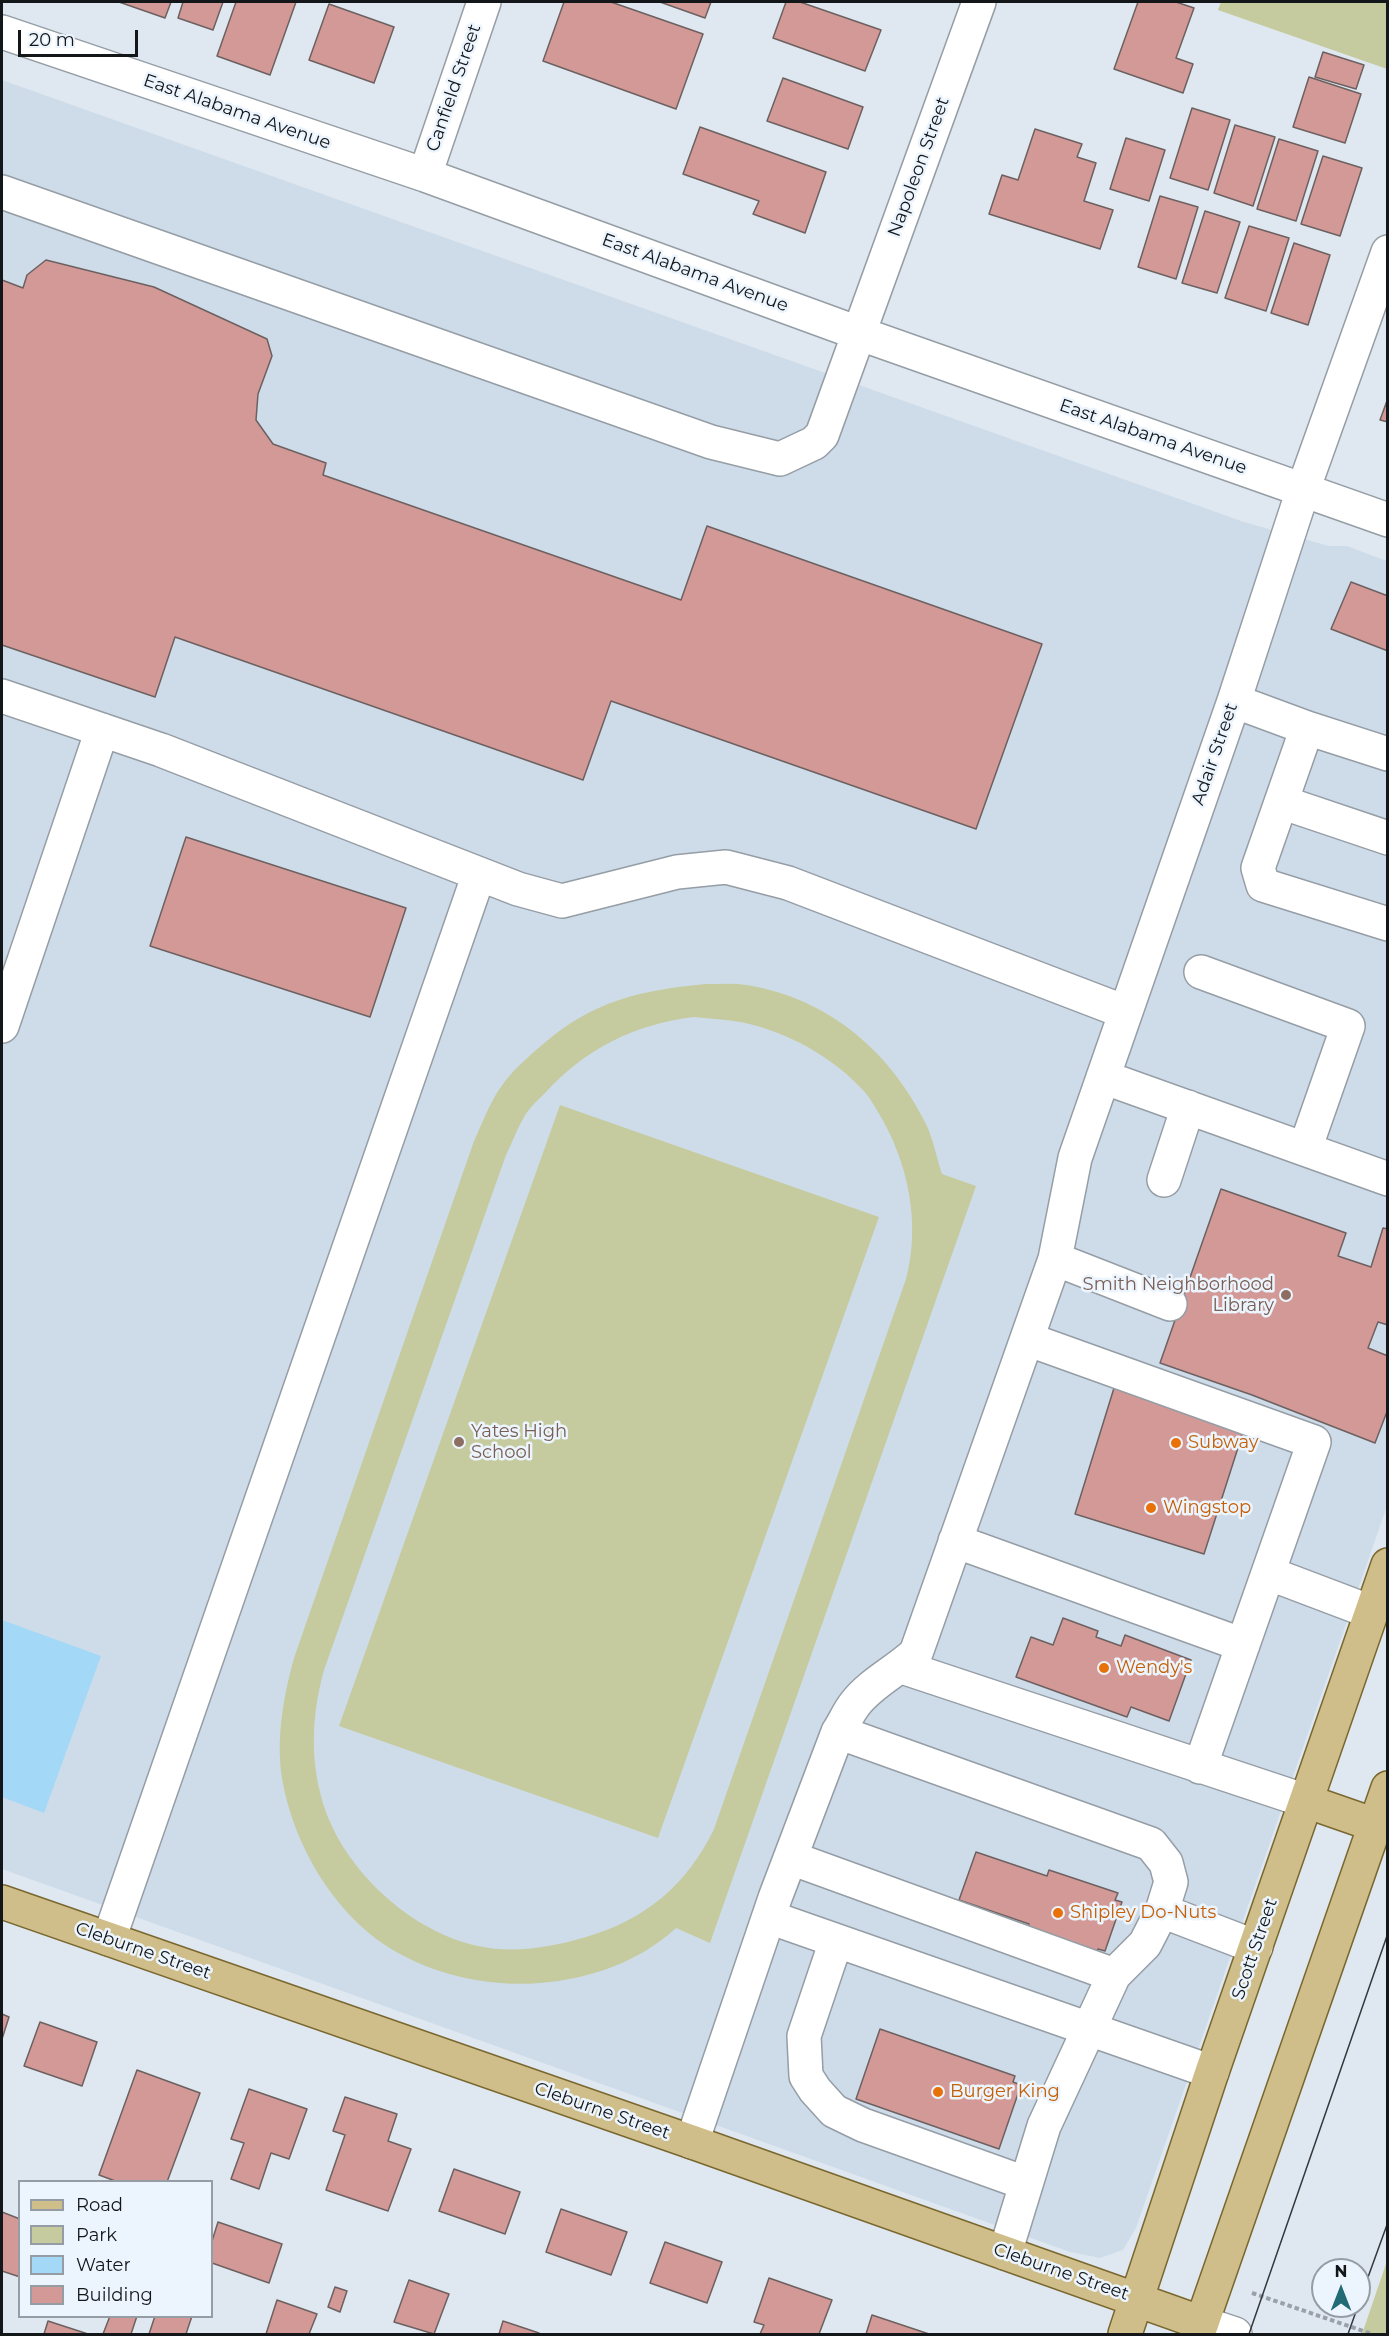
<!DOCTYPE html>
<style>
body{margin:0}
#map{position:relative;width:1389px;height:2336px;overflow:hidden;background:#dfe8f0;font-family:Montserrat,sans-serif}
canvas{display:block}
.frame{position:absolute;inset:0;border:3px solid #14171a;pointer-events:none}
.legend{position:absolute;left:18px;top:2180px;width:195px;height:138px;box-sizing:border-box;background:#ecf5fe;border:2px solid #969ca3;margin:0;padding:8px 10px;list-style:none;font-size:18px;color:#14171a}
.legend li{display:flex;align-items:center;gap:12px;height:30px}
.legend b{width:30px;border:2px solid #969ca3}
.north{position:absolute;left:1311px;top:2258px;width:60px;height:60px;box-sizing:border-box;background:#ecf5fe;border:2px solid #969ca3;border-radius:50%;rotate:0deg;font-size:16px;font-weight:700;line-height:24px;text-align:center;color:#14171a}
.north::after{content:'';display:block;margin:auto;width:21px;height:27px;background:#216b75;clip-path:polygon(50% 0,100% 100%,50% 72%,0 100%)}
.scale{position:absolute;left:18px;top:30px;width:120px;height:27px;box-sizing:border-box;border:3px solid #14171a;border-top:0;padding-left:8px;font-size:18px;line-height:21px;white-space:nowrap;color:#14171a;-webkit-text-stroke:4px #ecf5fe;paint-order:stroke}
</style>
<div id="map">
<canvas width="1389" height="2336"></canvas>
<div class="frame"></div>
<ul class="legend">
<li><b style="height:8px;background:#cfbe89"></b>Road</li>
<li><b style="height:16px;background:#c5cb9e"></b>Park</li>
<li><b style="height:16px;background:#a3d8f7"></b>Water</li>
<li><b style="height:16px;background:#d39997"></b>Building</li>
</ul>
<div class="north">N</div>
<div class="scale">20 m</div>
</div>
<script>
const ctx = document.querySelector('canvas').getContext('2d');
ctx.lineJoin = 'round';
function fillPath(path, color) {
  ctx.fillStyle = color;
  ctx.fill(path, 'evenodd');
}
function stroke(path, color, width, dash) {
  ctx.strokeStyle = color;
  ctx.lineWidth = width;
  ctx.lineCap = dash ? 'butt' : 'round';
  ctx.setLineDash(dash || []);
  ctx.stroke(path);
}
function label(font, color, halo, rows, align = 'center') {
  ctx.font = font + ' Montserrat,sans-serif';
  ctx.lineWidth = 5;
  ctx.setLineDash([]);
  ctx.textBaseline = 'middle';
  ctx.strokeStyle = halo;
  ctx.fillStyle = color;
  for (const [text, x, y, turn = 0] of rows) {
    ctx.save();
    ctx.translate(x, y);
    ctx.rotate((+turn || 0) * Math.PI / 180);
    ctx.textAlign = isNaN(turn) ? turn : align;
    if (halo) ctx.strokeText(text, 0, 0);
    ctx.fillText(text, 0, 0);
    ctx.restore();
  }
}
fillPath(new Path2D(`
 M 2,80 L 1244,522 L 1329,546 L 1347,546 L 1387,561 L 1387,1506 L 1136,2228 L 1123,2250 L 1100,2258 L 1070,2252 L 2,1869 Z`), '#cedcea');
fillPath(new Path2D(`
 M 1221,2 L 1387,2 L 1387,69 L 1218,10 Z
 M 706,984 C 719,984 734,983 747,985 C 830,999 891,1052 927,1126 C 933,1139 937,1159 942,1174 L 976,1186 L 710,1943 L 676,1928 C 639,1962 590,1979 540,1983 C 483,1988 415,1971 370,1934 C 325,1897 294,1840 283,1784 C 275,1742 283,1698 294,1658 L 474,1141 C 483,1122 490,1101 503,1084 C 514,1069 528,1057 542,1045 C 592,1001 641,990 706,984 ZM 694,1017 C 715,1019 737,1020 757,1026 C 796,1037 835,1060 862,1089 C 869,1096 873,1104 878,1112 C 908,1161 921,1223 906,1279 L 714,1829 C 687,1885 645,1920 586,1937 C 552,1947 514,1954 478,1946 C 407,1931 336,1863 320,1792 C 310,1751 313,1710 324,1670 L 506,1155 C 512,1143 517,1129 524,1117 C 529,1108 538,1100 545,1093 C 585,1049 635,1024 694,1017 Z
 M 560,1105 L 879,1217 L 658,1838 L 339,1726 Z
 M 1387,2261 L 1387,2334 L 1362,2334 Z`), '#c5cb9e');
fillPath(new Path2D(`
 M 2,1620 L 101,1656 L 44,1813 L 2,1797 Z`), '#a3d8f7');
const building = new Path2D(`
 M 119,2 L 171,2 L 165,18 Z
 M 183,2 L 223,2 L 213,30 L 178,18 Z
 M 236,2 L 296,2 L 270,75 L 217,56 Z
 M 564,2 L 611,2 L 703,34 L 676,109 L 543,61 Z
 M 660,2 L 711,2 L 705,18 Z
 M 786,2 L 800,2 L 881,30 L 865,71 L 773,38 Z
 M 1138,2 L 1176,2 L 1194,8 L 1176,58 L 1193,64 L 1183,93 L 1114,69 Z
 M 329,4 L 394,27 L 374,83 L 309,60 Z
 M 1323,52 L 1364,65 L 1356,89 L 1315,77 Z
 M 1309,77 L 1361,94 L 1345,143 L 1293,127 Z
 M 783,78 L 863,107 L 848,149 L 767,121 Z
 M 1192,108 L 1230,120 L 1208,190 L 1170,178 Z
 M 1235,125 L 1275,137 L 1253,206 L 1214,193 Z
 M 700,127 L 826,172 L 805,233 L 753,214 L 759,201 L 683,174 Z
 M 1035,129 L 1082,144 L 1077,157 L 1096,163 L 1084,201 L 1113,210 L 1100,249 L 989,214 L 1002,175 L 1018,180 Z
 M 1126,138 L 1165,150 L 1149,201 L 1110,189 Z
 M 1279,139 L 1318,151 L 1296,221 L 1257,209 Z
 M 1323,156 L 1362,168 L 1340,236 L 1301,224 Z
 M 1160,196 L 1198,207 L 1176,279 L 1138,267 Z
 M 1205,211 L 1240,222 L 1217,293 L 1182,283 Z
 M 1249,226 L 1289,238 L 1266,311 L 1225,298 Z
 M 1294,243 L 1330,255 L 1308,325 L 1271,313 Z
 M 46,260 L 154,287 L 267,339 L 272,356 L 258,394 L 256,420 L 273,444 L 326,463 L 323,475 L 681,600 L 707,526 L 1042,644 L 976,829 L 611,701 L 583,780 L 175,637 L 155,697 L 2,645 L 2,280 L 23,288 L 27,275 Z
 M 1388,398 L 1388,422 L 1380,420 Z
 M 1351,582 L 1388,596 L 1388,651 L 1331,629 Z
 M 186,837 L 406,908 L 370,1017 L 150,946 Z
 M 1221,1189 L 1346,1233 L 1338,1256 L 1371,1267 L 1383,1228 L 1388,1229 L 1388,1325 L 1378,1322 L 1368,1348 L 1388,1356 L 1388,1409 L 1375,1443 L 1252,1395 L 1160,1363 Z
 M 1114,1388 L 1244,1429 L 1204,1554 L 1075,1514 Z
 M 1063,1618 L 1098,1631 L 1096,1637 L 1121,1646 L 1125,1635 L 1191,1660 L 1169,1721 L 1131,1707 L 1127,1717 L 1016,1677 L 1031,1637 L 1053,1645 Z
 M 976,1852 L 1047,1876 L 1049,1870 L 1118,1893 L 1115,1900 L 1122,1902 L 1105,1951 L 1098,1949 L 1095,1957 L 1026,1933 L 1029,1924 L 959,1900 Z
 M 2,2014 L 9,2017 L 2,2039 Z
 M 40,2022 L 97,2042 L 82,2086 L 24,2066 Z
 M 880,2029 L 1015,2076 L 1013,2082 L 1021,2085 L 999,2149 L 856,2099 Z
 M 137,2070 L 200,2093 L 167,2182 L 118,2182 L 99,2175 Z
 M 249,2089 L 307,2109 L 289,2159 L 271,2153 L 259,2189 L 231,2179 L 244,2143 L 231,2139 Z
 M 345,2097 L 397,2114 L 388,2141 L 411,2149 L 388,2211 L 326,2190 L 345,2135 L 333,2131 Z
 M 454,2169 L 520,2192 L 505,2234 L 439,2211 Z
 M 561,2209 L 627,2232 L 611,2275 L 546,2252 Z
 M 2,2212 L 20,2219 L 20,2277 L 2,2271 Z
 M 218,2222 L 282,2244 L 269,2283 L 212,2263 L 212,2241 Z
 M 665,2242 L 722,2262 L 707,2303 L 650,2283 Z
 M 769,2278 L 832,2300 L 819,2334 L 760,2334 L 764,2325 L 754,2322 Z
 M 409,2280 L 449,2294 L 434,2334 L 394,2322 Z
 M 335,2287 L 347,2291 L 340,2312 L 328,2307 Z
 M 277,2300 L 317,2314 L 309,2334 L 266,2334 Z
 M 872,2315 L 929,2334 L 866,2334 Z
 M 110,2316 L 137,2316 L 131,2334 L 103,2334 Z
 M 155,2316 L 192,2316 L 186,2334 L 149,2334 Z
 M 48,2321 L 88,2334 L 44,2334 Z
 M 503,2321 L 539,2333 L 539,2334 L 499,2334 Z`);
fillPath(building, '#d39997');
stroke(building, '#6c6160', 1.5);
const minor = new Path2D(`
 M 2,32 L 425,175 L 858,333 L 1388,520
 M 425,175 L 484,2
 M 2,192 L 711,442 L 780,459 L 814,443 L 822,435 L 979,2
 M 2,696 L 161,750 L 518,889 L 562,901 L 677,872 L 726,867 L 788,883 L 1125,1012
 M 1234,701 L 1307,728 L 1258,868 L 1263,885 L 1388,924
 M 1307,728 L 1388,754
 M 1281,802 L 1388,838
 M 1201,972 L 1348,1026 L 1305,1149
 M 2,1026 L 102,730
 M 1103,1077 L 1388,1179
 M 1164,1180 L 1188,1107
 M 1055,1259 L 1170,1304
 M 1027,1339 L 1314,1442 L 1200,1767
 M 955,1541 L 1243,1645
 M 1268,1573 L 1371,1612
 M 902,1667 L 1306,1801
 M 838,1732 C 844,1723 848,1713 855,1704 C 871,1683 897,1671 916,1653 L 1055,1259 L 1075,1158 L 1234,701 L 1303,490 L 1388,252
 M 791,1858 L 1114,1975
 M 1162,1911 L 1256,1947
 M 769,1917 L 1212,2072
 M 109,1939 L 479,874
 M 836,1941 L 804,2036 L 806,2076 L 815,2090 L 834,2111 L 863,2125 L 1025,2183
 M 692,2142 L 775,1898 L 838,1732 L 1151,1844 L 1166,1863 L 1171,1882 L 1162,1911 L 1145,1944 L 1114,1975 L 1089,2029 L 1044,2126 L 1005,2253
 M 1202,2323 L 1235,2334`);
const major = new Path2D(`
 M 1306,1801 L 1375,1825
 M 2,1902 L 692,2142 L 1202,2323
 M 1125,2334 L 1212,2072 L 1388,1565
 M 1198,2334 L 1388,1788`);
stroke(minor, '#959da5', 36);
stroke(major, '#79672f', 36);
stroke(new Path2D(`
 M 1252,2293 L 1372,2334`), '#99a0a7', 4, [4.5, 3]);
stroke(minor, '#fff', 33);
stroke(major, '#cfbe89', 33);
stroke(new Path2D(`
 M 1359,2302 L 1388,2222
 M 1249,2334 L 1388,1933
 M 1348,2334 L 1358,2306`), '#34383c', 1.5);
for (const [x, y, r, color] of [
 [1286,1295,6,"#8d6e63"],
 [459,1442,6,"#8d6e63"],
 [1176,1443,6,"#e8710a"],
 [1151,1508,6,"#e8710a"],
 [1104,1668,6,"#e8710a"],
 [1058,1913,6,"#e8710a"],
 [938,2092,6,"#e8710a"]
]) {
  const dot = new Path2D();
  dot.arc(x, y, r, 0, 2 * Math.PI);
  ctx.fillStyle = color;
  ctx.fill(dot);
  stroke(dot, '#ecf5fe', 2);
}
label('18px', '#14171a', '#ecf5fe', [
 ["Canfield Street",454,88,-71],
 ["East Alabama Avenue",237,112,19],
 ["Napoleon Street",919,167,-70],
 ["East Alabama Avenue",695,273,20],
 ["East Alabama Avenue",1153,437,19],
 ["Adair Street",1215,754,-71],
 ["Scott Street",1255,1949,-71],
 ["Cleburne Street",143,1951,19],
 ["Cleburne Street",602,2111,19],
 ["Cleburne Street",1061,2272,19]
]);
label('18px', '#785e54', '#ecf5fe', [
 ["Smith Neighborhood",1274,1285],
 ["Library",1274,1306],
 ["Yates High",471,1432,"left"],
 ["School",471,1453,"left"]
], 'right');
label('18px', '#c56008', '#ecf5fe', [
 ["Subway",1188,1443],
 ["Wingstop",1163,1508],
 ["Wendy's",1116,1668],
 ["Shipley Do-Nuts",1070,1913],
 ["Burger King",950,2092]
], 'left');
</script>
